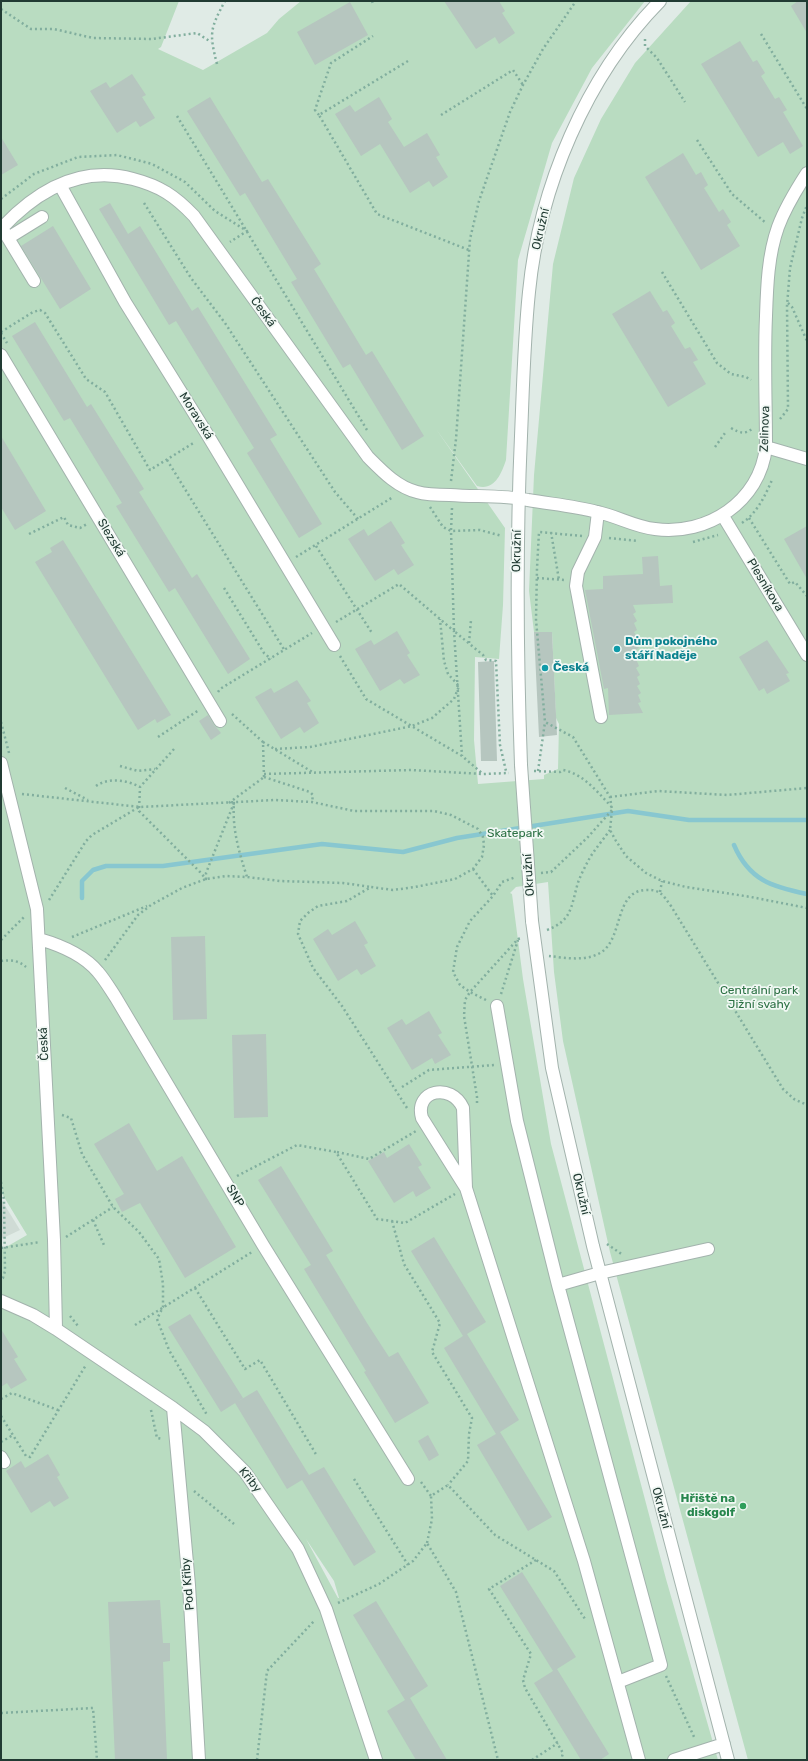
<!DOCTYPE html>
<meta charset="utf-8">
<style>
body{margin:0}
#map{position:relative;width:808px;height:1761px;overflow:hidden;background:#e0ebe6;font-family:Rubik,sans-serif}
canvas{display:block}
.frame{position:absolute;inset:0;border:2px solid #213b33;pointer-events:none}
</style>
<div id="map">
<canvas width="808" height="1761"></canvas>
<div class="frame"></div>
</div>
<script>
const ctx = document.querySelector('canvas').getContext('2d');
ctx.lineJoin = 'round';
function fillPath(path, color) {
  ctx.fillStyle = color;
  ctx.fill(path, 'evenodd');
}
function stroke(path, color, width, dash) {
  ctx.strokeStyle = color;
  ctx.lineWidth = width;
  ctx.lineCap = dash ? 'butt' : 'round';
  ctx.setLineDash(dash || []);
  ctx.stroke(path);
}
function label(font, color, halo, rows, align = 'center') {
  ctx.font = font + ' Rubik,sans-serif';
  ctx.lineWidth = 3.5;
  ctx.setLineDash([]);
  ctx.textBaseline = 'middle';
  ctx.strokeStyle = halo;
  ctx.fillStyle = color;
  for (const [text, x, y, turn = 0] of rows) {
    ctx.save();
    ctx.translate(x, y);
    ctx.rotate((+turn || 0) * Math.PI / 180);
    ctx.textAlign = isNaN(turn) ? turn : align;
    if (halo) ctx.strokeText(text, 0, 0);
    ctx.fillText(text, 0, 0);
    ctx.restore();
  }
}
fillPath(new Path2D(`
 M 1,1199 L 20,1230 L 1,1239 Z`), '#cfdbd5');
fillPath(new Path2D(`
 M 1,1 L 179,1 L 161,47 L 158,49 L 203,70 L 267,33 L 279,19 L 301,1 L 645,1 L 592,68 L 552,143 L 518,260 L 506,460 C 501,475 494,491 477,486 L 436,429 L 505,528 L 503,605 L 499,659 L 475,657 L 474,740 L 478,784 L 544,779 L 544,775 L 558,769 L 559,724 L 556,718 L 552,632 L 534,632 L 529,591 L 534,475 L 553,264 L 574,178 L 601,119 L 635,63 L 691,1 L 807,1 L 807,1760 L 748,1760 L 610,1252 L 563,1041 L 554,972 L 548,882 L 516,887 L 510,893 L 512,894 L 523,979 L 551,1144 L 666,1579 L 718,1760 L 1,1760 L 1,1250 L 27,1235 L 1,1192 ZM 306,1539 L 334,1581 L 339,1598 L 338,1598 Z`), '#b9dcc1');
stroke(new Path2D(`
 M 734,845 C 749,880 772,887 807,894
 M 82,898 L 82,881 L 93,870 L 106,866 L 163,866 L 322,844 L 403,852 L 457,838 L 628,811 L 689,820 L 807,820`), '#88c7d0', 4.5);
fillPath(new Path2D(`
 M 444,1 L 499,1 L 505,11 L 502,13 L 515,33 L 499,44 L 495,37 L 476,49 Z
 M 798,1 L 807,1 L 807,33 L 791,6 Z
 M 350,2 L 368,35 L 315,65 L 297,32 Z
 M 740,41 L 753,62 L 757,60 L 765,73 L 761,76 L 775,99 L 779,97 L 787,110 L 783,112 L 803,146 L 790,154 L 783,142 L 758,157 L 701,64 Z
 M 132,74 L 146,95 L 142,97 L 155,118 L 140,127 L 136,121 L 117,133 L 90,91 L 106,82 L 110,88 Z
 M 210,97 L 262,182 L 268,179 L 321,264 L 314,269 L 366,355 L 372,351 L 424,436 L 402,450 L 350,364 L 343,368 L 291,282 L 297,279 L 245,193 L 240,196 L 187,111 Z
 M 379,97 L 392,119 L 388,122 L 404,147 L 427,133 L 440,155 L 436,157 L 448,177 L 433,187 L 429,181 L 410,193 L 380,144 L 361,156 L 335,114 L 350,105 L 355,112 Z
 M 1,137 L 18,165 L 1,175 Z
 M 683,153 L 696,175 L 701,172 L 708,185 L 704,188 L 719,212 L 723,209 L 731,222 L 727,225 L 740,246 L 701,270 L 645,177 Z
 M 110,203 L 128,234 L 140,226 L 192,311 L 198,307 L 277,435 L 270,439 L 322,524 L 299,538 L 247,453 L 254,448 L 176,321 L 169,325 L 99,209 Z
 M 53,226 L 91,289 L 60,309 L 21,246 Z
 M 650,291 L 663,312 L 667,310 L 675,323 L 671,326 L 685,349 L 690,347 L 698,360 L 693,362 L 706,384 L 668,407 L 612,314 Z
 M 35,322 L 87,407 L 91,404 L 144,489 L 139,492 L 192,578 L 197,574 L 250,659 L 228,674 L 175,588 L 169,592 L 116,506 L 122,503 L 70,418 L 64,421 L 12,336 Z
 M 1,436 L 46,511 L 15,530 L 1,507 Z
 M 391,521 L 405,543 L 401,545 L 414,565 L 398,575 L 394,569 L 375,581 L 348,539 L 364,529 L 368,536 Z
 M 807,526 L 807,579 L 784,539 Z
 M 63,540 L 171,715 L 157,723 L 155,719 L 138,730 L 35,562 L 52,552 L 50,548 Z
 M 658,556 L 660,586 L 672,585 L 673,603 L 633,605 L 636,612 L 633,614 L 637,621 L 634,623 L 637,630 L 634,632 L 638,639 L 635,641 L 639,648 L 635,650 L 639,657 L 636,659 L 639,666 L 636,668 L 640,675 L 637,677 L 640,684 L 637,686 L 641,693 L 638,695 L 641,702 L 638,703 L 643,713 L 609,715 L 608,688 L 604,689 L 585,590 L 603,589 L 603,576 L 643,574 L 642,557 Z
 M 397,631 L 410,653 L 407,655 L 420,675 L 404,684 L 400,679 L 380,691 L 355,649 L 371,640 L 374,645 Z
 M 534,632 L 552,632 L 557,735 L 539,737 Z
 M 767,640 L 789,673 L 786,674 L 790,681 L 767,694 L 764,688 L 759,691 L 739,657 Z
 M 494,661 L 497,761 L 481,761 L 478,662 Z
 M 297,680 L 311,701 L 307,703 L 319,723 L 304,733 L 300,727 L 281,739 L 255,697 L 271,688 L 274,693 Z
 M 208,715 L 214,725 L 221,733 L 211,740 L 199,721 Z
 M 355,921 L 368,943 L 364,945 L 376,966 L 361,975 L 357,969 L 338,981 L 313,939 L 328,929 L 332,935 Z
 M 205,936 L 207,1019 L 173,1020 L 171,937 Z
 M 429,1011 L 442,1033 L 438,1035 L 451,1055 L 435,1064 L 432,1058 L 412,1070 L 387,1028 L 402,1019 L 406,1025 Z
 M 266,1034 L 268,1117 L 234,1118 L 232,1035 Z
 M 129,1123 L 157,1171 L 182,1156 L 236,1247 L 185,1278 L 140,1203 L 122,1212 L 115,1199 L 124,1194 L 94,1144 Z
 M 409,1144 L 422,1165 L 418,1167 L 431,1188 L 416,1197 L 413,1191 L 394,1203 L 368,1161 L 384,1152 L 387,1158 Z
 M 281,1166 L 333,1251 L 326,1255 L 367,1323 L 389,1357 L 398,1352 L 429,1403 L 395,1423 L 364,1372 L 366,1371 L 304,1269 L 311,1265 L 258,1180 Z
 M 434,1237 L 486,1322 L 467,1334 L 519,1420 L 500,1432 L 552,1517 L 528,1531 L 477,1445 L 496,1434 L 444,1348 L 463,1336 L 411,1251 Z
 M 190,1314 L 243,1398 L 221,1412 L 168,1327 Z
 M 1,1329 L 18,1357 L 14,1359 L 27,1380 L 11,1389 L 7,1383 L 1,1387 Z
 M 257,1390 L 309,1475 L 324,1467 L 376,1552 L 354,1566 L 302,1480 L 287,1489 L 235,1403 Z
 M 428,1435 L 439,1455 L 429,1461 L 418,1441 Z
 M 48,1454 L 60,1475 L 57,1477 L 69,1498 L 54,1507 L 50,1501 L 31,1513 L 6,1471 L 21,1461 L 25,1468 Z
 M 522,1572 L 576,1657 L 557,1669 L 609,1754 L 600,1760 L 581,1760 L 534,1683 L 553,1671 L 500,1586 Z
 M 160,1600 L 163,1643 L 170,1643 L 170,1661 L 163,1662 L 167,1760 L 115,1760 L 108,1602 Z
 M 376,1601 L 428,1686 L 410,1698 L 447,1760 L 416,1760 L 387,1711 L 405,1700 L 353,1615 Z`), '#b6c6bf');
const minor = new Path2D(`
 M 60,185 L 125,302 L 207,434 L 334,645
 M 2,228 L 34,281
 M 1,229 C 36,191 80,165 133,179 C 160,186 175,196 194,216 L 368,457 C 382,471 397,487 417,492 C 427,495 439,495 450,495 C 476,497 503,495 528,500 C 551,504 575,506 597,512 C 617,516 635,527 655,529 C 707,536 760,502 766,447 C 766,403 764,360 766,316 C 767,286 768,255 778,227 C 785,208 796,190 807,173
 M 8,238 L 42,217
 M 1,355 L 220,721
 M 766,447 L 807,459
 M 598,512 L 595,537 L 578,572 L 576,586 L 601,717
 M 723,516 L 807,655
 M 1,763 L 37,909 L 54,1240 L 56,1329
 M 521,765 C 517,655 516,546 521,436 C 523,388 524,340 529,292 C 539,188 586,76 660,1
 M 532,921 L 552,1068 L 593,1246 L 728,1760
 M 39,939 C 60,945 84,955 98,972 C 105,980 110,989 116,998 L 263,1245 L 408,1479
 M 497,1006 L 517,1121 L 558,1285 L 661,1665 L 618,1682
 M 466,1188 L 463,1108 C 451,1082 414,1090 422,1118 L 466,1188 L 584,1561 L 639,1760
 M 558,1285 L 600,1273 L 708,1249
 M 1,1301 L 33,1315 L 56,1329 L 173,1408 L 204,1431 L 245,1472 L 298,1549 L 326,1609 L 376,1760
 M 173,1408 L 189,1585 L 199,1760
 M 1,1457 L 4,1462
 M 674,1760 L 724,1744`);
stroke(minor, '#a3b3ad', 14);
stroke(new Path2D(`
 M 372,1 L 373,4
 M 1,9 L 31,29 L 54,29 L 93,38 L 152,39 L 197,33 L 211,42
 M 761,34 L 807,109
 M 645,39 L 645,46 L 657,58 L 685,102
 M 408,61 L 319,115 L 377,214 L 469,250
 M 217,64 C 209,33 210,29 225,1
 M 319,115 L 315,110 L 331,63 L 373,36
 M 441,115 L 513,70 L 523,85
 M 177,116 L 367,430
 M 697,140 L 732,194 L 766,223
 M 1,199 L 34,174 L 78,157 L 117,155 L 152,164 L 185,182 L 215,211 L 247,231 L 230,242
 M 144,203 L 191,278 L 225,323 L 335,492 L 358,519
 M 662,272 L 717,363 L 731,374 L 746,377 L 751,380
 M 788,303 L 792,307 L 807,341
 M 1,332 L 33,312 L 40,310 L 45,313 L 86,379 L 105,392 L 150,470 L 195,442
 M 1,333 L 7,343
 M 780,419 L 788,409 L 787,306 L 790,268 L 802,218 L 807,205
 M 731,428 C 740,433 745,435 753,428
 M 715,447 L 725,433
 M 167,460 L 285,651
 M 451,481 L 456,439 L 470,239 L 479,201 L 510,112 L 523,85 L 543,49 L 576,1
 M 430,507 L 443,527 L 451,531 L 480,530 L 502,536
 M 452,508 L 451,531 L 454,631 L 483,655 L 486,660 L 496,661 L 500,745 L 506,771
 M 749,518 L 790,584 L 795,582 L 807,596
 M 742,523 C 757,513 765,496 772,480
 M 551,532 L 559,580
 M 29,534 L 64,517 L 68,525 L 80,528 L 87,524
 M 582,536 L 539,532 L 537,568 L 536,620 L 545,722 L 573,737 L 610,797 L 612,810 L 610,830 L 616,841 L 626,856 L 646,873 L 662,881 L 686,887 L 751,897 L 807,908
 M 609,538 L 638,541
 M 693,542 L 718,535
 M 316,546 L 372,633
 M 296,557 L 393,497
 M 537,578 L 564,580
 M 224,588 L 264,653 L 271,659
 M 336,622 L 399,584 L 454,631 L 462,756
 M 469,643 L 471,620
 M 340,656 L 366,699 L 462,756 L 483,774
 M 218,692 L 220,689 L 312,633
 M 232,714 L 263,742
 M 1,722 L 9,753
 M 158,737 L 199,710
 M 174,749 L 140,787 L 139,811 L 200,872 L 206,879 L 206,873 L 234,803 C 232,829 239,852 247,877
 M 275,749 L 310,747 L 412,726 L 432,718 L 454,699 L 459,686 L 448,674 L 444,661 L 440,619
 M 120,766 L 138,771 L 155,769
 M 534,771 L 560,772 L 563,770 C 584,774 597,792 611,806
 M 538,771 L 545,722
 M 264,774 L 411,770 L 483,774 L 509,773
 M 264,777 L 263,742 L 314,773
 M 264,777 L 310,792 L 313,795 L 312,802
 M 96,786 C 109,777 127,780 140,787
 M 65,788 L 88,800
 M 22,794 L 140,807 L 275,800 L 312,802 L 354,811 L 434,811 L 451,815 L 478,829 L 483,837 L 484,845 L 482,857 L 473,869 L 455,879 L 415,887 L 393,890 L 371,887 L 347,901 L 318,906 L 308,913 L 300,921 L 298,934 L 313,968 L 342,1006 L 407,1108
 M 610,797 L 658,791 L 727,795 L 807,788
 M 229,803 L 264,777
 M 473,869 L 493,896
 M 541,873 L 551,872 L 588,837 L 612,810
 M 660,892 L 662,881
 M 49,900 L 86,841 L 92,835 L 139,807
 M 547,930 C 571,921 571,908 577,886 C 579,878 584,869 588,861 C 594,850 603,840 610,830
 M 72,937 L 147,906
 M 1,940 L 24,917
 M 549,956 C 565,958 589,962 603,951 C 623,935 615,892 645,890 C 660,889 663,895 671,906 L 783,1089 L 794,1099 L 807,1105
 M 105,960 L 138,915 L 151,905 L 182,888 L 206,879 L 226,876 L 247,877 L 280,881 L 343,883 L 371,887
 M 1,961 C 11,960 18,960 26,967
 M 501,994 L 518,940
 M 486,1000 L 470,992 L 460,985 L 453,972 L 457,947 L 470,921 L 493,896 L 502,882 L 516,877
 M 402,1087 L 429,1070 L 494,1065
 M 477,1103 L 477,1097 L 464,1016 L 465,1000 L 470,992 L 518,939 L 522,938
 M 62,1115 L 71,1118 L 82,1154 L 113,1207 L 139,1232 L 159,1259 L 163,1284 L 163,1307 L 157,1319 L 169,1350 L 207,1415
 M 337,1152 L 369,1159 L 416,1131
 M 237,1176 L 297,1145 L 336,1152 L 377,1219 L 405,1223 L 455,1194
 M 1,1182 L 4,1200 L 5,1271 L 3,1278 L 1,1279
 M 93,1220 L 104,1245
 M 392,1221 L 404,1264 L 440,1323 L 432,1352 L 472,1418 L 469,1434 L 468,1461 L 448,1485
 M 66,1237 L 113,1207
 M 607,1244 L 623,1255
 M 1,1248 L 40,1242
 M 195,1288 L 245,1369 L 260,1360 L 317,1456
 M 70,1316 L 78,1326
 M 135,1325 L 252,1252
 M 1,1399 L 12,1393 L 58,1410
 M 151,1410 L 157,1438 L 163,1439
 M 1,1416 L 26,1456 L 30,1457 L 86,1365
 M 1,1442 L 13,1435
 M 354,1479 L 408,1565
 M 421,1482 L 431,1496
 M 194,1491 L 234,1524
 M 427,1543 L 432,1519 L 431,1496 L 448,1485 L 495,1535 L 554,1571 L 585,1619
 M 536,1560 L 489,1589 L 531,1654 L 523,1680 L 525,1688 L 563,1753 L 561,1760
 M 338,1603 L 379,1584 L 413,1561 L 427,1543 L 456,1592 L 498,1760
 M 666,1676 L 695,1739
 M 1,1713 L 93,1708 L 97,1760
 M 257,1760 L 267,1671 L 315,1620
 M 532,1760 L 558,1743`), '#81ae9e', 2.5, [2, 3]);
stroke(minor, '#fff', 12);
const minorBridge = new Path2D(`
 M 521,765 L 532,921`);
stroke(minorBridge, '#a3b3ad', 14, []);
stroke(minorBridge, '#fff', 12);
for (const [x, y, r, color] of [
 [617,649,4,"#0f9aa8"],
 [545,668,4,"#0f9aa8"],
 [743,1506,4,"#2e9e5b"]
]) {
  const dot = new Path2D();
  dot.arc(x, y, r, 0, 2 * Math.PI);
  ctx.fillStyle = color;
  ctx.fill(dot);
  stroke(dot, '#f1f8f4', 1.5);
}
label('12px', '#213b33', '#f1f8f4', [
 ["Okružní",541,229,-77],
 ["Česká",263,312,54],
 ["Moravská",196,416,58],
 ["Zelinova",765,429,-88],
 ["Slezská",111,538,59],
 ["Okružní",517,551,-89],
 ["Plesníkova",765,585,59],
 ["Okružní",529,875,-94],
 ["Česká",44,1044,-93],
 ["Okružní",581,1194,77],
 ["SNP",235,1196,60],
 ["Křiby",250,1480,51],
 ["Okružní",661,1508,75],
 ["Pod Křiby",188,1584,-95]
]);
label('bold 12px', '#0d838f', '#f1f8f4', [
 ["Dům pokojného",625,642],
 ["stáří Naděje",625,656],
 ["Česká",553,668]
], 'left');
label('12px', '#2c7144', '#f1f8f4', [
 ["Skatepark",515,834],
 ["Centrální park",759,991],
 ["Jižní svahy",759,1005]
]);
label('bold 12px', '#27864d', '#f1f8f4', [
 ["Hřiště na",735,1499],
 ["diskgolf",735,1513]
], 'right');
</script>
